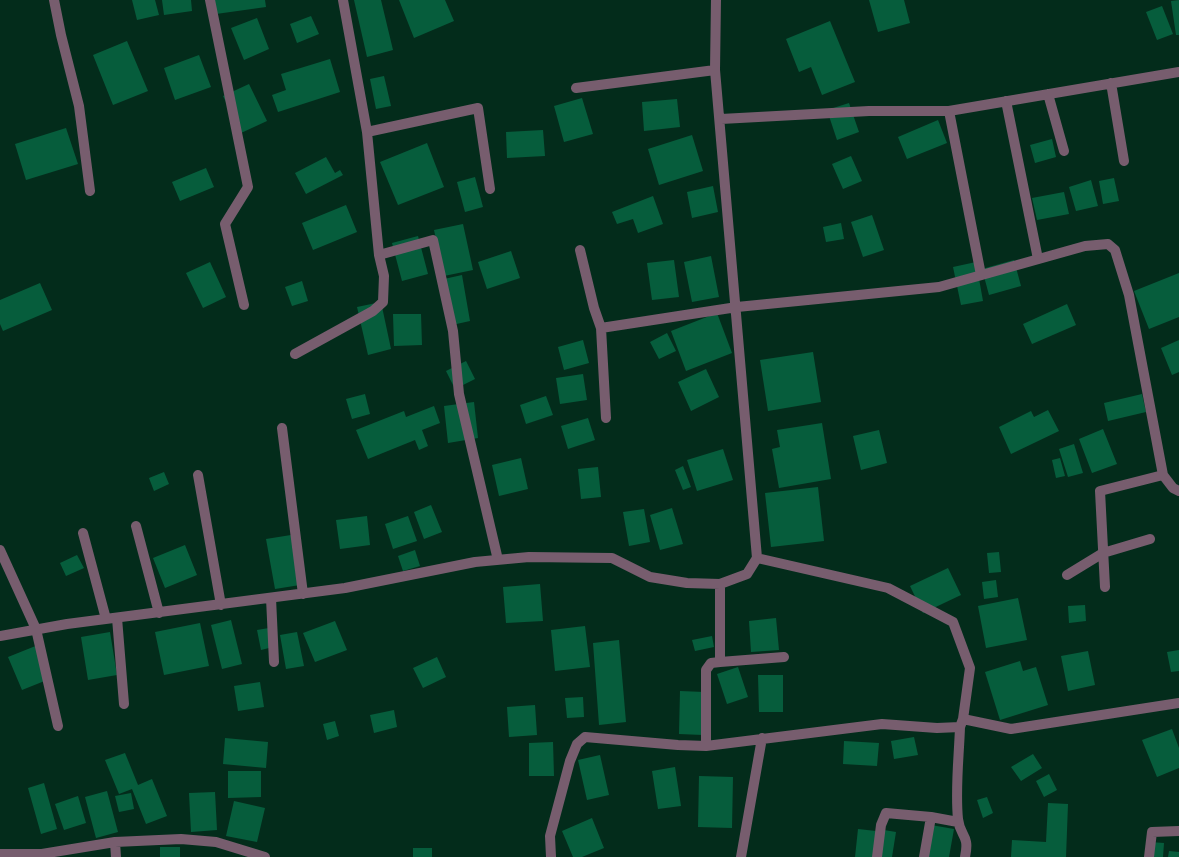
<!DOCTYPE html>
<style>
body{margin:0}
canvas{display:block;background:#032c1b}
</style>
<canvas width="1179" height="857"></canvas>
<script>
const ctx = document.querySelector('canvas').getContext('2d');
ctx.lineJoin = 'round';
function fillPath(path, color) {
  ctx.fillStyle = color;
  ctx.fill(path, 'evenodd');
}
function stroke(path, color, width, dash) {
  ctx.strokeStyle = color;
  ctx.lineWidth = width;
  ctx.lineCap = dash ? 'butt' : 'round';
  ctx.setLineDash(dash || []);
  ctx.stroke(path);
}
fillPath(new Path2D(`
 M 132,0 L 155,0 L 159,15 L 137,20 Z
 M 162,0 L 191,0 L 192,11 L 164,15 Z
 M 213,0 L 265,0 L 266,7 L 216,14 Z
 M 354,0 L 381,0 L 393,50 L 367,57 Z
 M 399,0 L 445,0 L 454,21 L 414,38 Z
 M 869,0 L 904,0 L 910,23 L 878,32 Z
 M 1179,0 L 1179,35 L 1176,35 L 1171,1 Z
 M 1162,6 L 1173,34 L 1157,40 L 1146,12 Z
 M 311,16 L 319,34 L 297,43 L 290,24 Z
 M 257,18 L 269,49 L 244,60 L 231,28 Z
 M 830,21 L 855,82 L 822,95 L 811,67 L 799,72 L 786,39 Z
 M 127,41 L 148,91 L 113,105 L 93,55 Z
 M 199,55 L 211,87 L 175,100 L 164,68 Z
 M 330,59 L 340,92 L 278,112 L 272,95 L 286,90 L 281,74 Z
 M 384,76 L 391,106 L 376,109 L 370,79 Z
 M 249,84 L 267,121 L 241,133 L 223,96 Z
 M 582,98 L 593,134 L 564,142 L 554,106 Z
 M 677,99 L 680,127 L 644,131 L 642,102 Z
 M 849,103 L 859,132 L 837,140 L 827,110 Z
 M 938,120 L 947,143 L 907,159 L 898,137 Z
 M 66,128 L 78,164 L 26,180 L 15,144 Z
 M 543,130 L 545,156 L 507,158 L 506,132 Z
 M 692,135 L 703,171 L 659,185 L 648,149 Z
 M 1052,139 L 1056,157 L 1035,163 L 1030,145 Z
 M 427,143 L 444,187 L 398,205 L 380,162 Z
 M 851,156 L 862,181 L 843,189 L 832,164 Z
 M 326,157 L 335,173 L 340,170 L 343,175 L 306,194 L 295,173 Z
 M 206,168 L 214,187 L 180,201 L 172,182 Z
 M 475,177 L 483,207 L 465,212 L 457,182 Z
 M 1114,178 L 1119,201 L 1103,204 L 1099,181 Z
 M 1091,180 L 1098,206 L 1076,211 L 1069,187 Z
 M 713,186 L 718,212 L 692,218 L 687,192 Z
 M 1064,192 L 1069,214 L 1037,220 L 1032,198 Z
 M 653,196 L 663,224 L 638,233 L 633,219 L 617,224 L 612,212 Z
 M 346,205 L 357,232 L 313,250 L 302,223 Z
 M 872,215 L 884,250 L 863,257 L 851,222 Z
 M 841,223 L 844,239 L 826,242 L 823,227 Z
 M 463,224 L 473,270 L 444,276 L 434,230 Z
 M 418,236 L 428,274 L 402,281 L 392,243 Z
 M 511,251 L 520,278 L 487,289 L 478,262 Z
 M 711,256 L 719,297 L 692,302 L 684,262 Z
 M 674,260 L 679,297 L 652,300 L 647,263 Z
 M 1014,260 L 1021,286 L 989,295 L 982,269 Z
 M 210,262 L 226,297 L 203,308 L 186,273 Z
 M 976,262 L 983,301 L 961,305 L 953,267 Z
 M 1179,273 L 1179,317 L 1149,329 L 1134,291 Z
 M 462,275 L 470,321 L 452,325 L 444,279 Z
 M 302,281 L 308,301 L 292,306 L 285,287 Z
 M 40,283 L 52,310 L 3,331 L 0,324 L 0,300 Z
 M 381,302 L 391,349 L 368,355 L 357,307 Z
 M 1067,304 L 1076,325 L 1032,344 L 1023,324 Z
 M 717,313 L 732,353 L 686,371 L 671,331 Z
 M 393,314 L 421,314 L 422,345 L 394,346 Z
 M 667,333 L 676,351 L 659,359 L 650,342 Z
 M 583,340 L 589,363 L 564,370 L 558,347 Z
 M 1179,340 L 1179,372 L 1172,375 L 1161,348 Z
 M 813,352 L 821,402 L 768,411 L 760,360 Z
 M 466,361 L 475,379 L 455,389 L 446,371 Z
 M 706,369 L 719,397 L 691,411 L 678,382 Z
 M 583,374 L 587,400 L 560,404 L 556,378 Z
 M 365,394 L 370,414 L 352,419 L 346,399 Z
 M 1142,394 L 1146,412 L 1108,421 L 1104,403 Z
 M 546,396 L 553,415 L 526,424 L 520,405 Z
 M 474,402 L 478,438 L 448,443 L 444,406 Z
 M 434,406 L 440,423 L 422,430 L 428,446 L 419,450 L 415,440 L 368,459 L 356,430 L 404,411 L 406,417 Z
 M 1048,410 L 1059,431 L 1011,454 L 999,427 L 1031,411 L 1034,417 Z
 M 588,418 L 595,440 L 568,449 L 561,426 Z
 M 822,423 L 831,479 L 779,488 L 772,449 L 780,447 L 777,430 Z
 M 1103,429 L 1117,464 L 1092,473 L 1079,439 Z
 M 879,430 L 887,463 L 861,470 L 853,436 Z
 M 1074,444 L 1083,473 L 1068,477 L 1059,449 Z
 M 723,449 L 733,480 L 697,491 L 687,460 Z
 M 521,458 L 528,489 L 499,496 L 492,465 Z
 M 1060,458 L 1065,476 L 1056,478 L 1052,460 Z
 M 683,466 L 691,487 L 683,490 L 675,470 Z
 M 598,467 L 601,497 L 581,499 L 578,469 Z
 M 164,472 L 169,484 L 154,491 L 149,478 Z
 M 818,487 L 824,541 L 771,547 L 765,493 Z
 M 431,505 L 442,532 L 424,539 L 414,512 Z
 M 672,508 L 683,544 L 660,550 L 650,515 Z
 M 644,509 L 650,542 L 629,546 L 623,512 Z
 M 367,516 L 370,545 L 340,549 L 336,520 Z
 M 408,516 L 417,541 L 393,549 L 385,524 Z
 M 291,535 L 300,585 L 275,589 L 266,539 Z
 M 185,545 L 197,575 L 165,588 L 153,558 Z
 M 415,550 L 420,566 L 403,571 L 398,556 Z
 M 999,552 L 1001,572 L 989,573 L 987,553 Z
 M 77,555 L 84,568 L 66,576 L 60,563 Z
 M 948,568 L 961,595 L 923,613 L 910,586 Z
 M 996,580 L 998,597 L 984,599 L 982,582 Z
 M 540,584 L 543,621 L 506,623 L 503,587 Z
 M 1018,598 L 1027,640 L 986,648 L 978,606 Z
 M 1085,605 L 1086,621 L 1069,623 L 1068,606 Z
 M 776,618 L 779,650 L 751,652 L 749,621 Z
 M 231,620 L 242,664 L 222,669 L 211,625 Z
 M 335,621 L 347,650 L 315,662 L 303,633 Z
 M 200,623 L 209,666 L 164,675 L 155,632 Z
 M 585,626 L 590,667 L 555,671 L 551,630 Z
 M 269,628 L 273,647 L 261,650 L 257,630 Z
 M 110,632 L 117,675 L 88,680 L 81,637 Z
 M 297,632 L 304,666 L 286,669 L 280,635 Z
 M 712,636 L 714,647 L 695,651 L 692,640 Z
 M 619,640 L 626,722 L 599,725 L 593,643 Z
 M 38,645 L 52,678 L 22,690 L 8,657 Z
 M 1179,650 L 1179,671 L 1171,672 L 1167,652 Z
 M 1088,651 L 1095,685 L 1068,691 L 1061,656 Z
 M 437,657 L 446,677 L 423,688 L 413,668 Z
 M 1020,661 L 1023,671 L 1036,667 L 1048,705 L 1000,720 L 985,672 Z
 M 738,667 L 748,697 L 727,704 L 717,674 Z
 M 758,675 L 783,675 L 783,712 L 759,712 Z
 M 260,682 L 264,707 L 238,711 L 234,686 Z
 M 680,691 L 704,692 L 703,735 L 679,734 Z
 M 583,697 L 584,717 L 567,718 L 565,698 Z
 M 535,705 L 537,735 L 509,737 L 507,707 Z
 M 394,710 L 397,727 L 374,733 L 370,715 Z
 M 335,721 L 339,736 L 327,740 L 323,724 Z
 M 1172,729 L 1179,748 L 1179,768 L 1157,777 L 1142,740 Z
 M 914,737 L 918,755 L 894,759 L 891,741 Z
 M 225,738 L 268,742 L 266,768 L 223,764 Z
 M 844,741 L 879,743 L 877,766 L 843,764 Z
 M 553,742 L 554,776 L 529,776 L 529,743 Z
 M 125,753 L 138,785 L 152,779 L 167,816 L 146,824 L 132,789 L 119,794 L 105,760 Z
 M 1033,754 L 1042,768 L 1021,781 L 1011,767 Z
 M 600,755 L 609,795 L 587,800 L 578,760 Z
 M 675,767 L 681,806 L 658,809 L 652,771 Z
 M 228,771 L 261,771 L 261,797 L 228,798 Z
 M 1049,774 L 1057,790 L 1044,797 L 1036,781 Z
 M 699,776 L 733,777 L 732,828 L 698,827 Z
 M 44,783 L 57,829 L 41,834 L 28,788 Z
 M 107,791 L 118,832 L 96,838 L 85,797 Z
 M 215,792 L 217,830 L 191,832 L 189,793 Z
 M 131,793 L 134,809 L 119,812 L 115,796 Z
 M 78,796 L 86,823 L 64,830 L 55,804 Z
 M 987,797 L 993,813 L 983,818 L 977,800 Z
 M 234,801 L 265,808 L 257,842 L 226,836 Z
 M 1048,803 L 1068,804 L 1066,857 L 1011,857 L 1012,840 L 1046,842 Z
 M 592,818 L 604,848 L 582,857 L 573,857 L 562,831 Z
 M 931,825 L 954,829 L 949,857 L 925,857 Z
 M 858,829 L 876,831 L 873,857 L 855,857 Z
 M 884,830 L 896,832 L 892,857 L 881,857 Z
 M 1150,842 L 1164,843 L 1163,857 L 1150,857 Z
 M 160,847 L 180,847 L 180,857 L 160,857 Z
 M 413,848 L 432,848 L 432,857 L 413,857 Z
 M 1169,851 L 1179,852 L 1179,857 L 1168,857 Z`), '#065d3c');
stroke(new Path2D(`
 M 54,0 L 61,35 L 79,106 L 90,191
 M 210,0 L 248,187 L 225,224 L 244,305
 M 716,0 L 715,70 L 757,558
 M 1111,83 L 1124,161
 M 576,88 L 715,70
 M 1048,94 L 1064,151
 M 1006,101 L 1038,259
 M 949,111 L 981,275
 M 721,119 L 869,111 L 949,111 L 1179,72
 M 367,132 L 478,108 L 490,189
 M 580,250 L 594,308 L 601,328 L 737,307 L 939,287 L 1085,246 L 1108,244 L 1115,250 L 1129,295 L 1163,475 L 1173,488 L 1179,491
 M 379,255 L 433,240 L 453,331 L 459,394 L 498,560
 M 601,328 L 606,418
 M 295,354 L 373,311 L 383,302 L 384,276 L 379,255 L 367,132 L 343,0
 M 282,428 L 303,594
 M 198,475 L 221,605
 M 136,526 L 159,613
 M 83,533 L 106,619
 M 0,550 L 36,629 L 58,726
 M 1067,575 L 1103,553 L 1150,539
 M 1105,587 L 1100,491 L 1163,475
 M 271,598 L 274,662
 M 117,618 L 124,704
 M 0,636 L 67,624 L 345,588 L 475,562 L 529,557 L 612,558 L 650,577 L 687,583 L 720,584 L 747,574 L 757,558 L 888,588 L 953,622 L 970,668 L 963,719
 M 720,662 L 784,657
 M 960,727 C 959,757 955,789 958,819 C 960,837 970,834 965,857
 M 706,746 L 706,670 L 711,663 L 720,662 L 720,584
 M 115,842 L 116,857
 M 0,854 L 42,854 L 115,842 L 181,839 L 216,842 L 265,857
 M 551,857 L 550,836 L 570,761 L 577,744 L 585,737 L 678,745 L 706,746 L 882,724 L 937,728 L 960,727 L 963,719 L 1011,729 L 1179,703
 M 741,857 L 762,738
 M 877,857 L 881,825 L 886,813 L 931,817 L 958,822
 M 924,857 L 931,817
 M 1149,857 L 1152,832 L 1179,831`), '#775d6e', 10);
</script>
